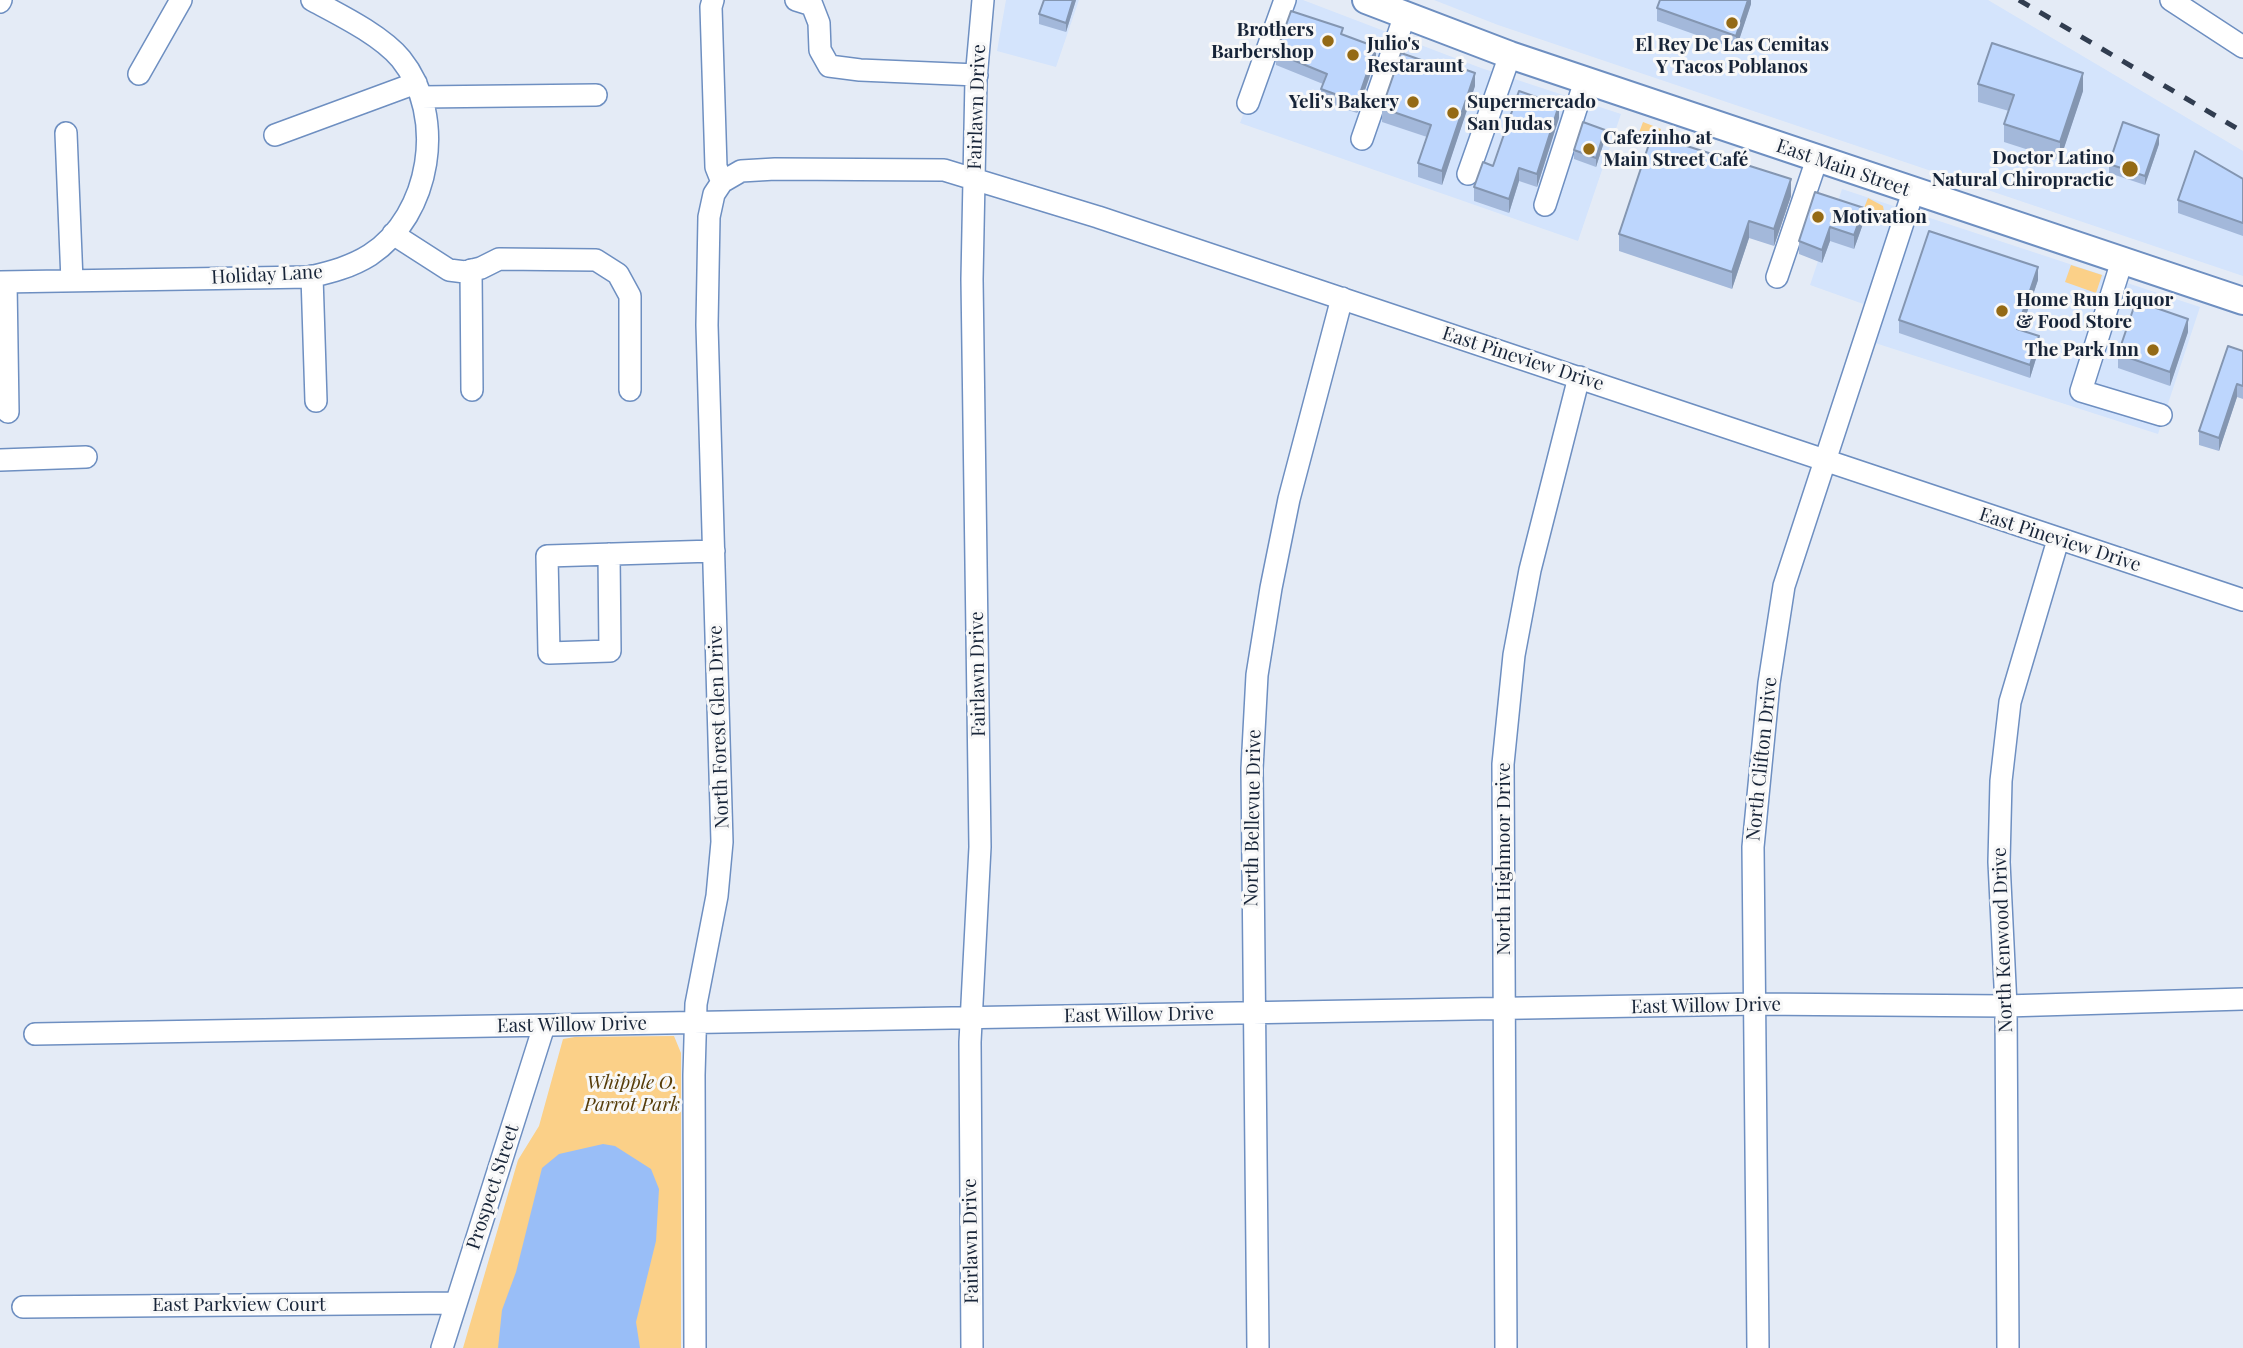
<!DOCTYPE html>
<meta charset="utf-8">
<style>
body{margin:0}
canvas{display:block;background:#e4ebf6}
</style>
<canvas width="2243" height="1348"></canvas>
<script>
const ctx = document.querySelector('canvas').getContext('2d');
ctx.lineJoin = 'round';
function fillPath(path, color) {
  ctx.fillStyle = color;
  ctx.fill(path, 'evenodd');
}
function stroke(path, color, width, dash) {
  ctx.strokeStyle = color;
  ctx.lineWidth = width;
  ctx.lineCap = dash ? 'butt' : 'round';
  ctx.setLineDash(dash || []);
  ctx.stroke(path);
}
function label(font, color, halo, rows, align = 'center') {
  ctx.font = font + ' "Playfair Display",serif';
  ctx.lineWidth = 6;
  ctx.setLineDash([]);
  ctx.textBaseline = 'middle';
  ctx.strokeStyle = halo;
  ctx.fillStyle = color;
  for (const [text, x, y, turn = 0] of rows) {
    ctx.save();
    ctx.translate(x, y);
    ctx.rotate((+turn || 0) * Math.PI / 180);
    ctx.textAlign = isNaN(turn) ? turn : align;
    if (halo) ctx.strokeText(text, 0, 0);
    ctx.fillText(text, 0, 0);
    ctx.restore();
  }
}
fillPath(new Path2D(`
 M 1006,0 L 1079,0 L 1056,67 L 997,51 Z
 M 1285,0 L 1303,0 L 1481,68 L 1621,114 L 1578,241 L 1240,123 Z
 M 1434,0 L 1988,0 L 2243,151 L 2243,276 L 1498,25 Z
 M 1842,189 L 2200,307 L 2158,434 L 1872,342 L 1883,311 L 1810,285 Z`), '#d4e4fc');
fillPath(new Path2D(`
 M 1643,122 L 1661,129 L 1656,145 L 1637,138 Z
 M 1868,198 L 1883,206 L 1886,222 L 1862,213 Z
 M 2071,265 L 2102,275 L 2096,293 L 2065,282 Z
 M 674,1036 L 681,1053 L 681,1348 L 463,1348 L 518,1160 L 539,1126 L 563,1039 L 575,1037 Z`), '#fbd088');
fillPath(new Path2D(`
 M 603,1144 L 615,1146 L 651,1169 L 659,1189 L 656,1241 L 636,1322 L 640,1348 L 498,1348 L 502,1310 L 516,1272 L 542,1168 L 559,1154 Z`), '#99bef7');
const minor = new Path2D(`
 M 713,0 L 711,7 L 716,167 L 722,182
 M 796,0 L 812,5 L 819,23 L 820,50 L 829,66 L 860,70 L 977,75
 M 2171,0 L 2243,47
 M 0,2 L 1,0
 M 139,74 L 181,0
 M 421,97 L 596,95
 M 1248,103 L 1285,0
 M 66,133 L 72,281
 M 275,135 L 416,83
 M 1362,139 L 1405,15
 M 1468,174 L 1510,55
 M 1545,205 L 1585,81
 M 393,234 L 449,270 L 465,272 L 481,268 L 499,259 L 596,260 L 618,274 L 630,296 L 630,390
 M 2122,261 L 2081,391 L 2161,415
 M 471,270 L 472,390
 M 312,276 L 316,401
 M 1777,277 L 1817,159
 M 0,282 L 310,277 C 331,272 351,267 370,255 C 431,215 447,116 401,59 C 381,35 340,15 312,0
 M 6,282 L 8,412
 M 0,460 L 86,457
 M 609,554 L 610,651 L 549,653 L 547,556 L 714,551
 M 35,1034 L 1754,1004 L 2006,1006 L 2243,999
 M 23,1307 L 456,1303
 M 442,1348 L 544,1026
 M 695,1348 L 694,1075 L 696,1004 L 717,896 L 722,842 L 707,325 L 709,217 L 714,194 L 722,182 L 741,171 L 775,169 L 944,170 L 1098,217 L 2243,600
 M 972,1348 L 970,1042 L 980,847 L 972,279 L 976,79 L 983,0
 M 1258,1348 L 1252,769 L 1257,675 L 1271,588 L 1289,499 L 1342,298
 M 1506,1348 L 1503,764 L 1514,655 L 1530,570 L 1579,377
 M 1758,1348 L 1753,847 L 1769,683 L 1784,586 L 1913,192
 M 2008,1348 L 2006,1006 L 1999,862 L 2001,781 L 2010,702 L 2058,540`);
const major = new Path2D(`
 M 1366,0 L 1510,55 L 2243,301`);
stroke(minor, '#6e8fc1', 24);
stroke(major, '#6e8fc1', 30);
stroke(minor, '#fff', 21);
stroke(major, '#fff', 26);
stroke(new Path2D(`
 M 2019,0 L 2243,132`), '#313d50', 5, [12, 12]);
fillPath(new Path2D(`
 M 1044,0 L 1076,0 L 1066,32 L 1039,24 L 1039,14 Z
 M 1751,0 L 1751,4 L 1736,49 L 1657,21 L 1657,8 Z
 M 1343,35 L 1376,58 L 1357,113 L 1321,101 L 1321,89 L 1323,84 L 1276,65 L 1276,53 Z
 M 1978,84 L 2083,91 L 2060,160 L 2004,142 L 2004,124 L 2009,111 L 1978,102 Z
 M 1475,86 L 1442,185 L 1418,177 L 1418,163 L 1427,137 L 1382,122 L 1382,108 Z
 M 1559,118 L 1537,187 L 1519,181 L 1509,213 L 1474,201 L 1474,187 L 1493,166 Z
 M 1605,139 L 1596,167 L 1574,159 L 1574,150 Z
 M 2159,144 L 2145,185 L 2109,173 L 2109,164 Z
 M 2243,179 L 2243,236 L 2178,213 L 2178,200 Z
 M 1815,192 L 1864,221 L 1854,249 L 1830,241 L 1822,263 L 1799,254 L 1799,241 Z
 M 1791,196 L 1774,246 L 1749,238 L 1732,289 L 1619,251 L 1619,234 Z
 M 2038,280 L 2021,330 L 2039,349 L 2030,378 L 1899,333 L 1899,320 Z
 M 2188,332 L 2170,386 L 2118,368 L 2118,354 Z
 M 2243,351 L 2243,399 L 2237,397 L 2219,451 L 2199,445 L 2199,431 Z`), '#a3b8da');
fillPath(new Path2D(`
 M 1073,0 L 1076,0 L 1066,32 L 1066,23 Z
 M 1748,0 L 1751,0 L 1751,4 L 1736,49 L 1736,36 Z
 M 1376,47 L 1376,58 L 1357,113 L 1357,102 Z
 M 1475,73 L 1475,86 L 1442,185 L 1442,171 Z
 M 2083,73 L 2083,91 L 2060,160 L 2060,142 Z
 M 1559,105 L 1559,118 L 1537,187 L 1537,174 Z
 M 1605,130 L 1605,139 L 1596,167 L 1596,158 Z
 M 2159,135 L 2159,144 L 2145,185 L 2145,176 Z
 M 1519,168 L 1519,181 L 1509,213 L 1509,199 Z
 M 1791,179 L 1791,196 L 1774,246 L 1774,229 Z
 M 1864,208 L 1864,221 L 1854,249 L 1854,235 Z
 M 1749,221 L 1749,238 L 1732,289 L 1732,272 Z
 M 1830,227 L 1830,241 L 1822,263 L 1822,250 Z
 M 2038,267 L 2038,280 L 2017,342 L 2017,329 Z
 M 2188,319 L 2188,332 L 2170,386 L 2170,372 Z
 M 2039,336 L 2039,349 L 2030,378 L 2030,365 Z
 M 2237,384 L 2237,397 L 2219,451 L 2219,438 Z`), '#8496b1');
const building = new Path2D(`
 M 1044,0 L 1073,0 L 1066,23 L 1039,14 Z
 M 1660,0 L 1748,0 L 1736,36 L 1657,8 Z
 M 1291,11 L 1343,28 L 1341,34 L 1376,47 L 1357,102 L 1321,89 L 1327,74 L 1276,53 Z
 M 1992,43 L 2083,73 L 2060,142 L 2004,124 L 2014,95 L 1978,84 Z
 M 1401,53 L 1450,70 L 1452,65 L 1475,73 L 1442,171 L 1418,163 L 1431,125 L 1382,108 Z
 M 1519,91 L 1559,105 L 1537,174 L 1519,168 L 1509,199 L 1474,187 L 1483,162 L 1493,166 Z
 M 1583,122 L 1605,130 L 1596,158 L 1574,150 Z
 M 2123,122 L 2159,135 L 2145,176 L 2109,164 Z
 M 1652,135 L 1791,179 L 1774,229 L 1749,221 L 1732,272 L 1619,234 Z
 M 2195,151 L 2243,179 L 2243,223 L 2178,200 Z
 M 1815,192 L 1864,208 L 1854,235 L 1830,227 L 1822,250 L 1799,241 Z
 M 1929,231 L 2038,267 L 2017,329 L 2039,336 L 2030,365 L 1899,320 Z
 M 2136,301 L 2188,319 L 2170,372 L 2118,354 Z
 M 2228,346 L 2243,351 L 2243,386 L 2237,384 L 2219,438 L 2199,431 Z`);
fillPath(building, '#bdd6fd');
stroke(building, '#8496b1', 2);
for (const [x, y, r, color] of [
 [1732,23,7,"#946a15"],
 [1328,41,7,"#946a15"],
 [1353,55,7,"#946a15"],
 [1413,102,7,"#946a15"],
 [1453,113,7,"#946a15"],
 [1589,149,7,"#946a15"],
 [2130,169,9,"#946a15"],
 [1818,217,7,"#946a15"],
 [2002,311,7,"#946a15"],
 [2153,350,7,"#946a15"]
]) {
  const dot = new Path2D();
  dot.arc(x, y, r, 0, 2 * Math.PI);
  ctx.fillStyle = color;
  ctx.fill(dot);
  stroke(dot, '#f8f8f8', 2.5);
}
label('bold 19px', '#172438', '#f8f8f8', [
 ["Brothers",1314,30,"right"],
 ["Barbershop",1314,52,"right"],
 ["Julio's",1367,44],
 ["Restaraunt",1367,66],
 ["El Rey De Las Cemitas",1732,45,"center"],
 ["Y Tacos Poblanos",1732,67,"center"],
 ["Yeli's Bakery",1399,102,"right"],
 ["Supermercado",1467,102],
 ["San Judas",1467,124],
 ["Cafezinho at",1603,138],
 ["Main Street Café",1603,160],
 ["Doctor Latino",2114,158,"right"],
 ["Natural Chiropractic",2114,180,"right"],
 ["Motivation",1832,217],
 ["Home Run Liquor",2016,300],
 ["& Food Store",2016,322],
 ["The Park Inn",2139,350,"right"]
], 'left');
label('19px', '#172438', '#f8f8f8', [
 ["Fairlawn Drive",977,107,-88],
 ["East Main Street",1843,168,19],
 ["Holiday Lane",267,275,-3],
 ["East Pineview Drive",1523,359,18],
 ["East Pineview Drive",2060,540,18],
 ["Fairlawn Drive",978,674,-91],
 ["North Forest Glen Drive",719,727,-92],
 ["North Clifton Drive",1762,759,-84],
 ["North Bellevue Drive",1253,818,-89],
 ["North Highmoor Drive",1504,859,-90],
 ["North Kenwood Drive",2003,940,-92],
 ["East Willow Drive",1706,1006,-1],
 ["East Willow Drive",1139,1015,-1],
 ["East Willow Drive",572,1025,-1],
 ["Prospect Street",493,1187,-72],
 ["Fairlawn Drive",971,1241,-91],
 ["East Parkview Court",239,1305]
]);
label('italic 19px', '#563c09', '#f8f8f8', [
 ["Whipple O.",632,1083],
 ["Parrot Park",632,1105]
]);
</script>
